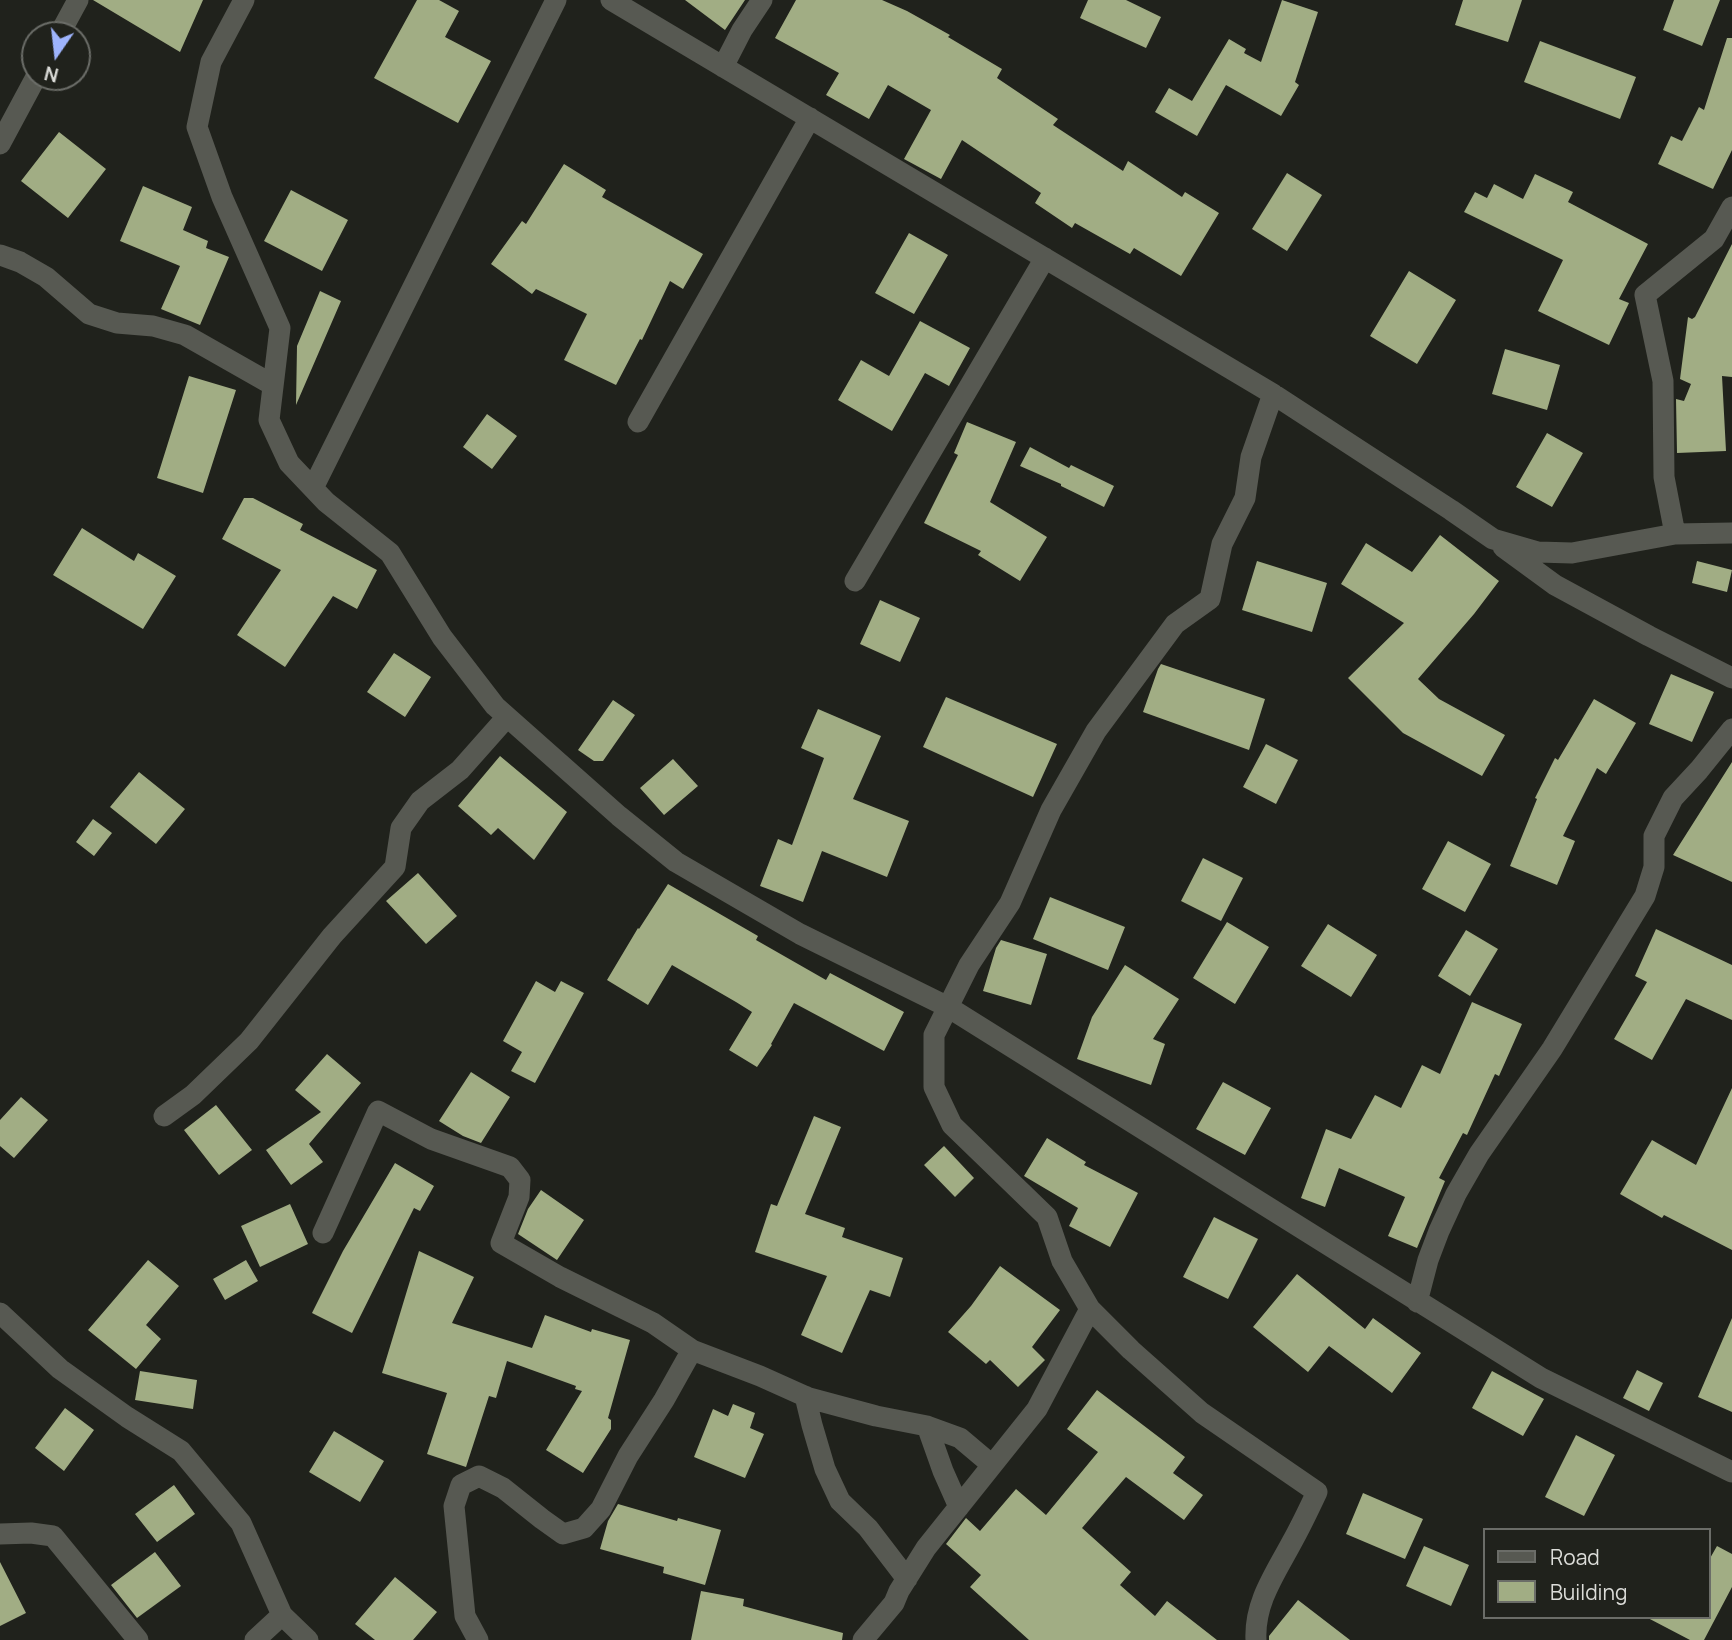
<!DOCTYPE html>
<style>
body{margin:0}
#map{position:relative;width:1732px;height:1640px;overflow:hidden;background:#20221c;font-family:Manrope,sans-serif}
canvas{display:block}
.legend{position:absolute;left:1483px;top:1528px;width:228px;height:91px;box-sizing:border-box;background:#20221c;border:2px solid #6b6d68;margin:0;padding:9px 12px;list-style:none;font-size:21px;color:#dcddd9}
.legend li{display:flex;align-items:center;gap:14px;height:35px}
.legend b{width:35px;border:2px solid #6b6d68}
.north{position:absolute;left:21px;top:21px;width:70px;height:70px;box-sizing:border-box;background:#20221c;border:2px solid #6b6d68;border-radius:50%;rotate:194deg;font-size:19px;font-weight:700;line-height:28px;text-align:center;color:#dcddd9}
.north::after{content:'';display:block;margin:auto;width:24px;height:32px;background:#9eb4fd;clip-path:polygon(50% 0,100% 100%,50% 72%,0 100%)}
</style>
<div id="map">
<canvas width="1732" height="1640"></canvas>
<ul class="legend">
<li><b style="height:9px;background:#575952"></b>Road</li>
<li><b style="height:19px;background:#a1ad84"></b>Building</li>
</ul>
<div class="north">N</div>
</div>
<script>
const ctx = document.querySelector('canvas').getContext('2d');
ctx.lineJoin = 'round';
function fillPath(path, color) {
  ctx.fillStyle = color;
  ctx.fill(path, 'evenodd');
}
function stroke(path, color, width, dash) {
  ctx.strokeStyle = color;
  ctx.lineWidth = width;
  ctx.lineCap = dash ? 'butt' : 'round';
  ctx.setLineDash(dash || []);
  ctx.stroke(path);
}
fillPath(new Path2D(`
 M 93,0 L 203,0 L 180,52 Z
 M 417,0 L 439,0 L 459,11 L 445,37 L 491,61 L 458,123 L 374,78 Z
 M 685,0 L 745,0 L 725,30 Z
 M 796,0 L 882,0 L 907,11 L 950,35 L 948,37 L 1002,69 L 997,78 L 1058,119 L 1053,125 L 1123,171 L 1128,161 L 1182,197 L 1185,192 L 1219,213 L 1181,276 L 1134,248 L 1130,254 L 1075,223 L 1072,228 L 1035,203 L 1041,193 L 962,140 L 941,179 L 904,159 L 931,110 L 888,85 L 869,119 L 826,95 L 839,73 L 775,38 Z
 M 1088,0 L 1126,0 L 1161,17 L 1146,48 L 1080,18 Z
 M 1282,0 L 1318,12 L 1295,82 L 1299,85 L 1281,116 L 1226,85 L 1197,136 L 1155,112 L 1169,88 L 1192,101 L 1229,39 L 1246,49 L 1244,53 L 1261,62 Z
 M 1463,0 L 1522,0 L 1508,42 L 1455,25 Z
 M 1674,0 L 1720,0 L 1702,46 L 1663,30 Z
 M 1727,38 L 1732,38 L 1732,150 L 1713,189 L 1658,164 L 1671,136 L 1682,141 L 1699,107 L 1704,110 Z
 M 1540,41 L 1636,77 L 1620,119 L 1524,82 Z
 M 59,132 L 106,169 L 68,218 L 21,181 Z
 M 564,164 L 606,190 L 602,197 L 703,254 L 683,289 L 670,281 L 642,340 L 640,339 L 616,385 L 564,360 L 587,314 L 536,289 L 532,294 L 491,264 L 522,221 L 526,224 Z
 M 1287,173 L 1322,195 L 1287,251 L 1252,229 Z
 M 1535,174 L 1573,192 L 1568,202 L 1648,244 L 1619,299 L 1629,303 L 1609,345 L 1538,311 L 1563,260 L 1464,212 L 1475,192 L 1487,198 L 1494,184 L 1523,199 Z
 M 143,186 L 192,207 L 183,230 L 208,241 L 206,248 L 229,257 L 200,325 L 161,309 L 180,266 L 120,241 Z
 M 291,190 L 348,220 L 322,271 L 264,241 Z
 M 909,233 L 948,255 L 914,314 L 875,293 Z
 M 1732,244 L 1732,377 L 1722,376 L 1726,451 L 1677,453 L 1676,399 L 1684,401 L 1691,384 L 1680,379 L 1688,317 L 1692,319 L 1695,317 Z
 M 1409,271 L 1456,300 L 1417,364 L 1370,336 Z
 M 320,291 L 341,301 L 296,405 L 297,346 Z
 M 920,321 L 970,348 L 949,386 L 925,373 L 892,431 L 838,400 L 861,360 L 889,376 Z
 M 1505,349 L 1560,365 L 1547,410 L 1492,394 Z
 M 189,376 L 236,390 L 203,493 L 157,478 Z
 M 487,414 L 517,436 L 492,469 L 463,447 Z
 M 967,422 L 1016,442 L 990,502 L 1047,537 L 1020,581 L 978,555 L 981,551 L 924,523 L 958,455 L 954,453 Z
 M 1547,433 L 1583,453 L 1552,507 L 1516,487 Z
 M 1030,447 L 1069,468 L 1071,465 L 1114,486 L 1104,507 L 1061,486 L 1061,484 L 1020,466 Z
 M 244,498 L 253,498 L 303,524 L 300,530 L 377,570 L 357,609 L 333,596 L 285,667 L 237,635 L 281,570 L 222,539 Z
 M 82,528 L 134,561 L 138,553 L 176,576 L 143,629 L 53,575 Z
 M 1440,535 L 1499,581 L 1474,614 L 1418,679 L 1439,699 L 1505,735 L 1482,776 L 1403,733 L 1348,678 L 1404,623 L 1341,584 L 1366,543 L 1412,572 Z
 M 1257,561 L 1327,583 L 1312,632 L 1242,610 Z
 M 1697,561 L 1732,570 L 1727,592 L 1692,583 Z
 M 880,600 L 920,618 L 900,662 L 860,644 Z
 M 394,653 L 431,677 L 405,717 L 367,692 Z
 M 1161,664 L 1265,699 L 1249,750 L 1143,712 L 1158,669 Z
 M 1671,674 L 1714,692 L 1692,742 L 1649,724 Z
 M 946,697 L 1057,744 L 1033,797 L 923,747 Z
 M 1594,699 L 1636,723 L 1606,774 L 1597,768 L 1563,836 L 1575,841 L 1557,885 L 1510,866 L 1537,799 L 1535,798 L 1555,758 L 1558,760 Z
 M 613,700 L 635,715 L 603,761 L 594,761 L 578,750 Z
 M 818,709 L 881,736 L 853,799 L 909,821 L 887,877 L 822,851 L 803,902 L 760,886 L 778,839 L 792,845 L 824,758 L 801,748 Z
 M 1266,744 L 1298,760 L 1276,804 L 1243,787 Z
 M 500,756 L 567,812 L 534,860 L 498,828 L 491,835 L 458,806 Z
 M 673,759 L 698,786 L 664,815 L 640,788 Z
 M 1732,762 L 1732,882 L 1673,855 Z
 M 139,772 L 185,809 L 156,844 L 110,807 Z
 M 93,819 L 112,833 L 94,856 L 76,842 Z
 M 1448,841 L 1491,864 L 1465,912 L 1422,889 Z
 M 1203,858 L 1243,878 L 1221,921 L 1181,901 Z
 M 418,873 L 457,916 L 426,944 L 386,901 Z
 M 668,884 L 758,936 L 756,940 L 826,980 L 830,973 L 904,1012 L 884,1051 L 794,1003 L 771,1044 L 772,1045 L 757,1067 L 729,1050 L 752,1012 L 736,1002 L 672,965 L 648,1005 L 607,980 L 638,928 L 639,929 Z
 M 1050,897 L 1125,927 L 1108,970 L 1033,939 Z
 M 1227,922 L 1269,947 L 1235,1004 L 1193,978 Z
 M 1328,924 L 1377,955 L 1351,997 L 1301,966 Z
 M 1656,929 L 1732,965 L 1732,1020 L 1686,999 L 1652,1060 L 1614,1039 L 1647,982 L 1635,976 Z
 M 1466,930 L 1498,949 L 1470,996 L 1438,976 Z
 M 1001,940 L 1047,954 L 1031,1005 L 983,991 L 996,948 Z
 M 1125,965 L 1179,999 L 1153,1039 L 1165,1044 L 1151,1085 L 1077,1059 L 1092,1017 Z
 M 536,981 L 555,992 L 561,981 L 584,993 L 535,1083 L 511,1071 L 522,1052 L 503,1041 Z
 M 1472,1002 L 1522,1024 L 1499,1076 L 1495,1074 L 1467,1135 L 1463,1133 L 1439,1178 L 1445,1181 L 1417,1248 L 1388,1236 L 1405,1197 L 1339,1168 L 1325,1207 L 1301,1198 L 1326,1129 L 1351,1139 L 1375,1095 L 1401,1108 L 1422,1065 L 1440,1074 Z
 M 327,1054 L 361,1083 L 309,1144 L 323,1162 L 291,1185 L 266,1150 L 321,1112 L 295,1090 Z
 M 471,1072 L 510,1097 L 481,1143 L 463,1136 L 439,1121 Z
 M 1223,1082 L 1271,1108 L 1245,1155 L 1196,1129 Z
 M 1732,1088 L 1732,1250 L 1664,1215 L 1662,1218 L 1620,1194 L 1652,1140 L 1696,1165 Z
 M 21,1097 L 48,1120 L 14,1158 L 0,1146 L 0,1120 Z
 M 216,1105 L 252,1150 L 219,1175 L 184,1130 Z
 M 814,1116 L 841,1127 L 805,1214 L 845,1228 L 842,1237 L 903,1258 L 890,1297 L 870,1290 L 842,1353 L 801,1335 L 827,1276 L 755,1252 L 771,1204 L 777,1206 Z
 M 1047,1138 L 1086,1162 L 1084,1165 L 1138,1193 L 1110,1247 L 1069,1226 L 1078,1208 L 1024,1176 Z
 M 944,1146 L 974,1178 L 955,1197 L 924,1165 Z
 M 395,1163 L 434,1186 L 420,1211 L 414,1208 L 352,1333 L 312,1313 L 343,1251 Z
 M 541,1190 L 584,1220 L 557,1260 L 518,1234 L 528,1209 Z
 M 290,1204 L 308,1244 L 260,1267 L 241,1226 Z
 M 1214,1217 L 1258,1239 L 1228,1299 L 1183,1277 Z
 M 419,1251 L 474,1277 L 452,1323 L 532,1348 L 545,1315 L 591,1332 L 592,1329 L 630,1340 L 608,1418 L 611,1420 L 611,1429 L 583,1473 L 546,1450 L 582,1391 L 575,1389 L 576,1386 L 507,1361 L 496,1398 L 489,1396 L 466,1467 L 427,1454 L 447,1393 L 382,1373 Z
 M 148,1260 L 179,1286 L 146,1325 L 161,1339 L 136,1369 L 88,1330 Z
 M 246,1260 L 258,1281 L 225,1300 L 213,1279 Z
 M 1000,1266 L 1060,1310 L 1032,1347 L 1045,1360 L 1018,1387 L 990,1360 L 986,1364 L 948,1332 L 971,1306 Z
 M 1297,1274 L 1365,1329 L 1373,1318 L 1421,1353 L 1392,1393 L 1329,1346 L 1308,1372 L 1253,1327 Z
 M 1732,1318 L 1732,1412 L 1698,1397 Z
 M 1637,1370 L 1663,1383 L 1649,1411 L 1623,1398 Z
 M 140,1371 L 197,1380 L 193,1409 L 135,1400 Z
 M 1492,1371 L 1544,1399 L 1523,1436 L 1472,1408 Z
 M 1097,1390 L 1185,1457 L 1173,1473 L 1203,1495 L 1184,1520 L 1126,1477 L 1082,1528 L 1131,1572 L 1120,1585 L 1155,1616 L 1167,1601 L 1217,1640 L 1029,1640 L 970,1587 L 981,1575 L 946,1544 L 966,1518 L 980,1531 L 1016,1489 L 1046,1515 L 1098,1452 L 1067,1429 Z
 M 733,1404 L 755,1413 L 750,1428 L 764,1434 L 745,1478 L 694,1457 L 713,1409 L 728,1416 Z
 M 65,1408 L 94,1430 L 64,1471 L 35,1448 Z
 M 334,1431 L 384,1461 L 360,1502 L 309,1472 Z
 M 1576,1435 L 1615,1455 L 1584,1516 L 1545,1497 Z
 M 174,1485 L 195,1514 L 157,1542 L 135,1514 Z
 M 1363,1493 L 1423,1519 L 1405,1559 L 1346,1534 Z
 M 618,1504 L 677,1521 L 678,1518 L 721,1530 L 705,1585 L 663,1573 L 664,1567 L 600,1549 L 608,1521 Z
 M 1424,1546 L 1469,1565 L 1451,1606 L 1406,1586 Z
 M 1717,1546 L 1732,1554 L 1732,1587 L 1704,1640 L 1690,1640 L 1646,1617 L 1709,1617 L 1709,1560 Z
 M 155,1552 L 181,1586 L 137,1618 L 111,1585 Z
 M 0,1562 L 26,1613 L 0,1626 Z
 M 395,1577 L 437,1612 L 413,1640 L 375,1640 L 355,1624 Z
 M 701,1591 L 744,1599 L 743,1606 L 843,1633 L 842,1640 L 691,1640 Z
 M 1298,1600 L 1350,1640 L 1269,1640 L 1269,1636 Z`), '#a1ad84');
stroke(new Path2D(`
 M 244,0 L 211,62 L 197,127 L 222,197 L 280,328 L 269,420 L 289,463 L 326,502 L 390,553 L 442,637 L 495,706 L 619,816 L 676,862 L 800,934 L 948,1007 L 1541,1378 L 1732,1472
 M 611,0 L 1273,394 L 1451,510 L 1493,539 L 1538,552 L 1572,553 L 1675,534 L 1732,533
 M 59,35 L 78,0
 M 723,67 L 742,30 L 762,0
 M 0,144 L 36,77
 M 0,255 L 20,262 L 46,277 L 89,314 L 117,323 L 153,326 L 185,335 L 273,385
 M 638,422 L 810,118
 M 313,488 L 556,0
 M 1675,534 L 1664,477 L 1663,381 L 1645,295 L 1714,239 L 1732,207
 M 1503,547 L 1555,585 L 1649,636 L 1732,678
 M 855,581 L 1045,258
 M 164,1116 L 193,1095 L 249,1041 L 332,936 L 395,867 L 401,828 L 420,801 L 460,770 L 507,717
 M 323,1233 L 378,1111 L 431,1139 L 510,1167 L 520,1180 L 519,1197 L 501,1243 L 560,1277 L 653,1323 L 692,1350 L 760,1376 L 809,1398 L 876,1416 L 927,1426 L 960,1438 L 992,1465
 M 1417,1302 L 1428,1260 L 1439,1231 L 1456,1194 L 1479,1154 L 1552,1049 L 1645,896 L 1654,867 L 1654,836 L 1673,798 L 1699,770 L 1732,729
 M 0,1313 L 60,1369 L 127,1417 L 181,1451 L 241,1523 L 282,1615 L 308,1640
 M 805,1396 L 812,1425 L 825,1469 L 840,1501 L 868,1528 L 907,1579
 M 927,1426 L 943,1471 L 959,1507
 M 0,1534 L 31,1533 L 53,1536 L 138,1640
 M 255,1640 L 282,1615
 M 478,1640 L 465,1616 L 454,1506 L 461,1485 L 479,1476 L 503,1488 L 542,1519 L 563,1534 L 584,1528 L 601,1509 L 628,1456 L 664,1400 L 692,1350
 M 863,1640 L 894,1603 L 899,1591 L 926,1548 L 1037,1409 L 1090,1309
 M 1256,1640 C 1254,1603 1275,1574 1292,1542 C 1301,1526 1309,1509 1317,1492 L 1202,1413 L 1131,1350 L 1090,1309 L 1062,1261 L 1047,1217 L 952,1125 L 934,1087 L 934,1035 L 969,965 L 1010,903 L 1051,810 L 1096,731 L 1175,624 L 1210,599 L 1222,544 L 1245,498 L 1251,457 L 1273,394`), '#575952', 21);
</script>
